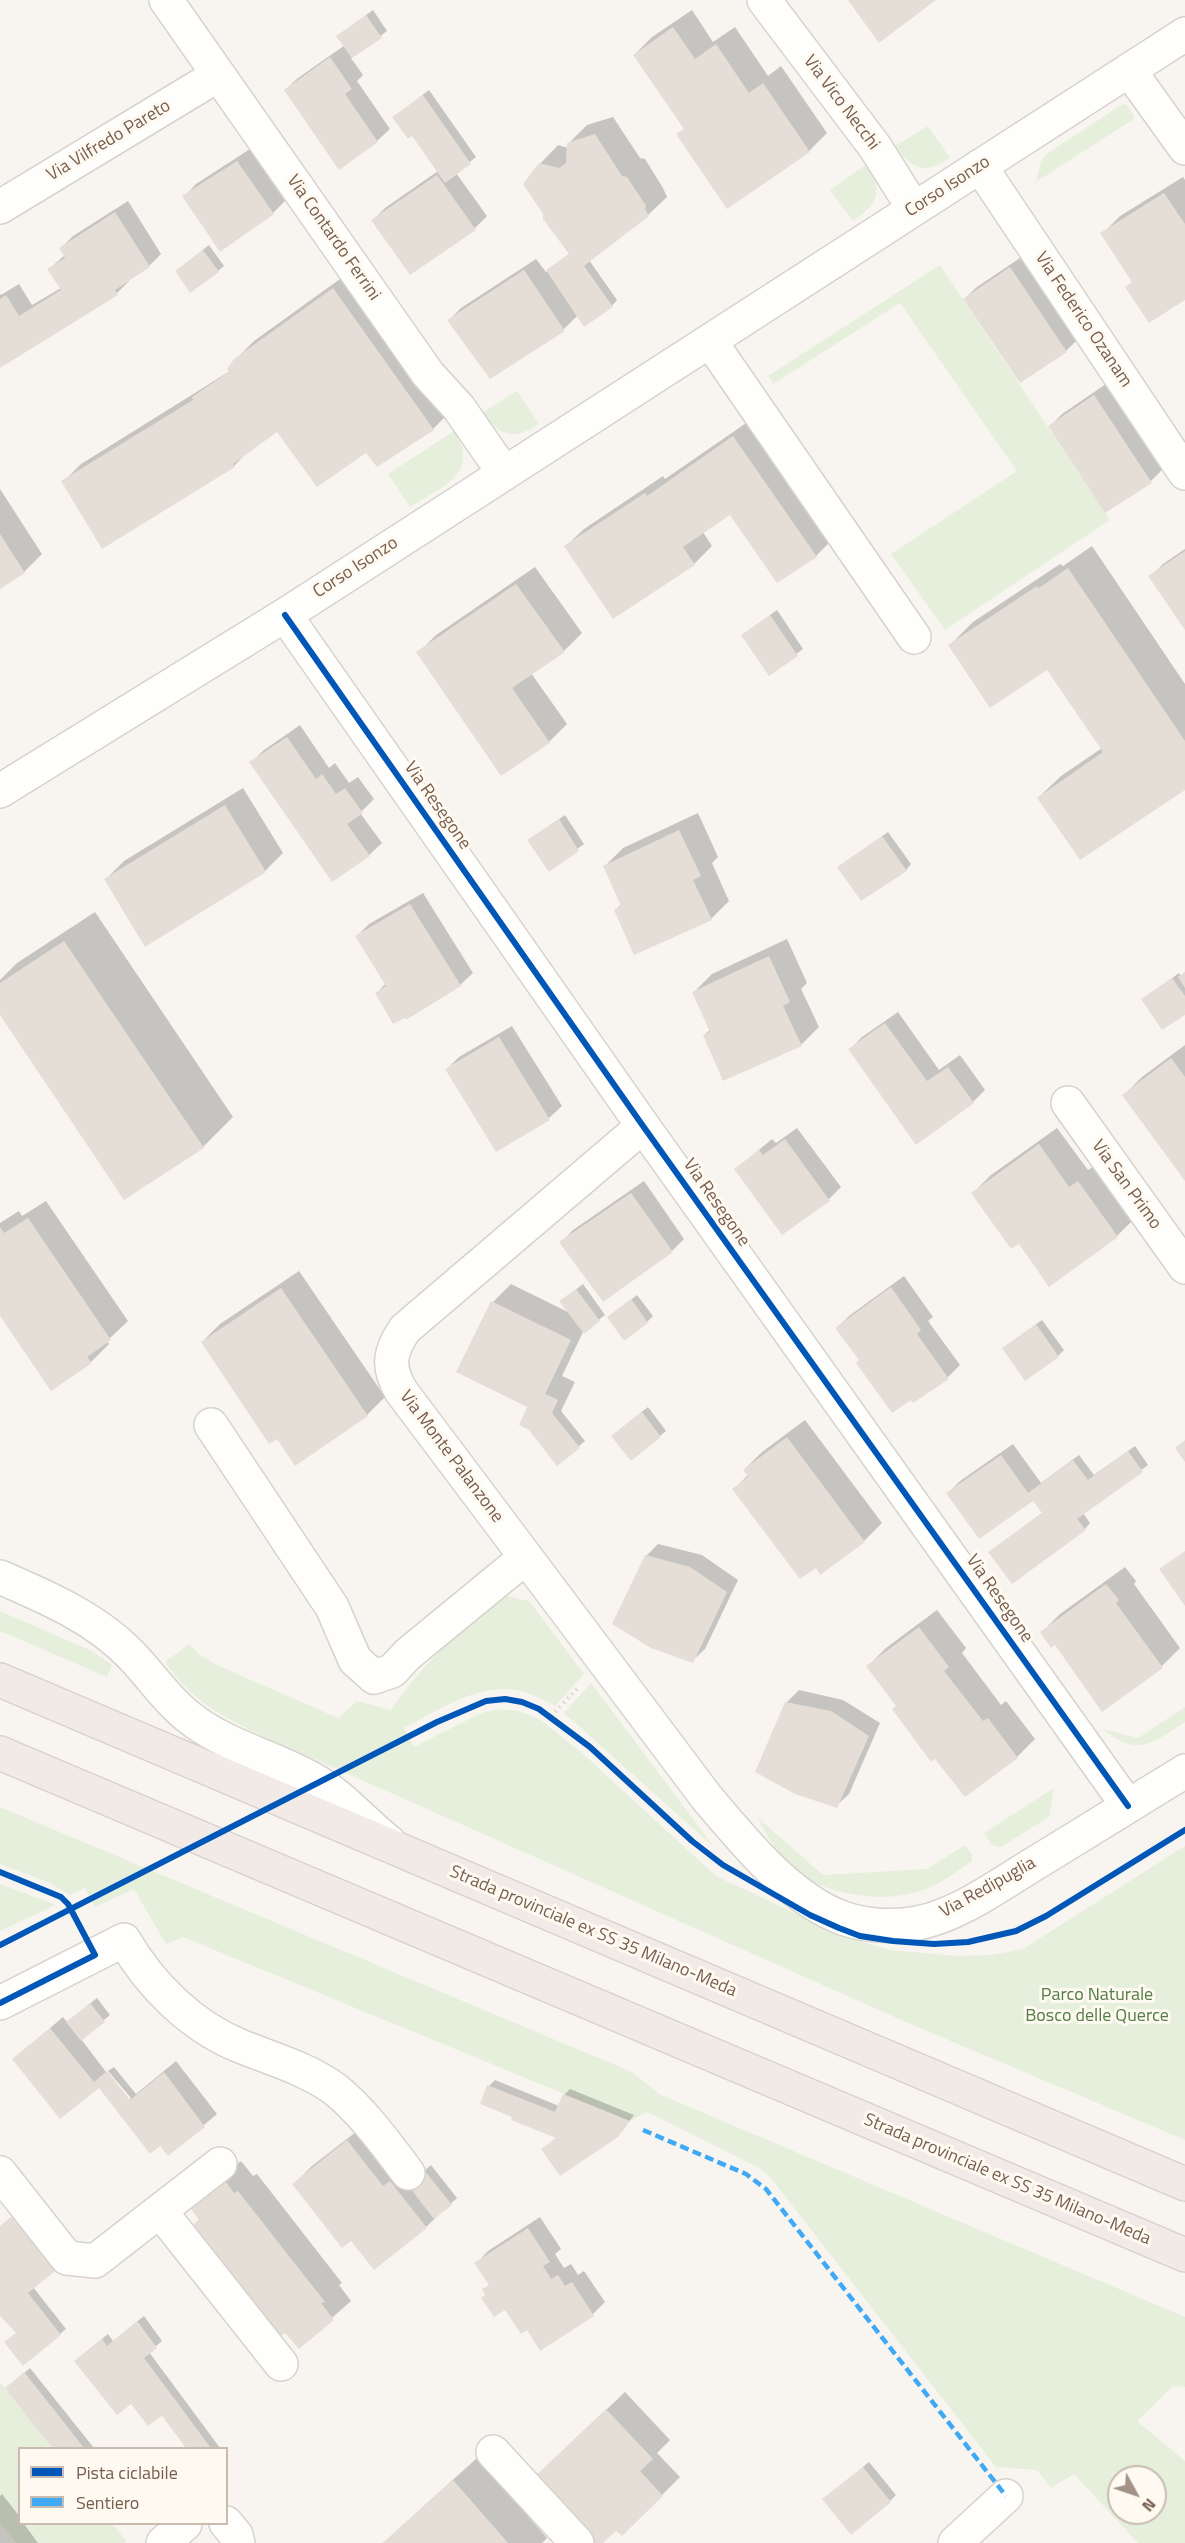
<!DOCTYPE html>
<style>
body{margin:0}
#map{position:relative;width:1185px;height:2543px;overflow:hidden;background:#f8f5f0;font-family:"Titillium Web",sans-serif}
canvas{display:block}
.legend{position:absolute;left:18px;top:2447px;width:210px;height:78px;box-sizing:border-box;background:#fefaf2;border:2px solid #c8bbb0;margin:0;padding:8px 10px;list-style:none;font-size:18px;color:#775d4e}
.legend li{display:flex;align-items:center;gap:12px;height:30px}
.legend b{width:30px;border:2px solid #c8bbb0}
.north{position:absolute;left:1107px;top:2465px;width:60px;height:60px;box-sizing:border-box;background:#fefaf2;border:2px solid #c8bbb0;border-radius:50%;rotate:130deg;font-size:16px;font-weight:700;line-height:24px;text-align:center;color:#775d4e}
.north::after{content:'';display:block;margin:auto;width:21px;height:27px;background:#a49287;clip-path:polygon(50% 0,100% 100%,50% 72%,0 100%)}
</style>
<div id="map">
<canvas width="1185" height="2543"></canvas>
<ul class="legend">
<li><b style="height:8px;background:#0057b8"></b>Pista ciclabile</li>
<li><b style="height:8px;background:#3fa9f5"></b>Sentiero</li>
</ul>
<div class="north">N</div>
</div>
<script>
const ctx = document.querySelector('canvas').getContext('2d');
ctx.lineJoin = 'round';
function fillPath(path, color) {
  ctx.fillStyle = color;
  ctx.fill(path, 'evenodd');
}
function stroke(path, color, width, dash) {
  ctx.strokeStyle = color;
  ctx.lineWidth = width;
  ctx.lineCap = dash ? 'butt' : 'round';
  ctx.setLineDash(dash || []);
  ctx.stroke(path);
}
function label(font, color, halo, rows, align = 'center') {
  ctx.font = font + ' "Titillium Web",sans-serif';
  ctx.lineWidth = 6;
  ctx.setLineDash([]);
  ctx.textBaseline = 'middle';
  ctx.strokeStyle = halo;
  ctx.fillStyle = color;
  for (const [text, x, y, turn = 0] of rows) {
    ctx.save();
    ctx.translate(x, y);
    ctx.rotate((+turn || 0) * Math.PI / 180);
    ctx.textAlign = isNaN(turn) ? turn : align;
    if (halo) ctx.strokeText(text, 0, 0);
    ctx.fillText(text, 0, 0);
    ctx.restore();
  }
}
fillPath(new Path2D(`
 M 1123,104 L 1128,106 L 1135,118 L 1036,182 L 1041,161 L 1048,153 Z
 M 928,126 L 950,158 C 924,174 914,171 895,146 Z
 M 867,164 C 884,192 878,203 853,221 L 830,190 Z
 M 940,265 L 1110,520 L 945,630 L 891,554 L 1017,471 L 900,303 L 773,384 L 768,376 Z
 M 517,391 L 539,424 C 514,440 500,438 483,412 Z
 M 454,431 C 482,474 441,487 410,507 L 388,474 Z
 M 502,1595 L 529,1601 L 584,1674 L 555,1706 C 544,1700 533,1694 521,1691 C 481,1681 438,1710 404,1728 L 414,1747 L 481,1713 L 501,1709 L 519,1711 L 541,1720 L 582,1753 L 716,1876 L 816,1923 L 862,1942 L 890,1950 L 958,1956 L 990,1955 L 1023,1949 L 1185,1846 L 1185,2140 L 908,2023 L 256,1733 C 216,1713 191,1699 165,1662 L 189,1644 L 200,1655 L 219,1666 L 338,1718 L 357,1701 L 391,1710 C 422,1664 461,1630 502,1595 Z
 M 0,1611 L 92,1651 L 112,1665 L 107,1677 L 0,1631 Z
 M 591,1683 L 714,1847 L 564,1713 Z
 M 1185,1707 L 1185,1722 C 1153,1743 1137,1758 1103,1729 L 1138,1738 Z
 M 1054,1788 L 1049,1817 L 1001,1847 L 992,1845 L 984,1833 Z
 M 0,1807 L 632,2072 L 659,2094 L 1185,2317 L 1185,2387 L 1173,2386 L 1137,2421 L 1185,2461 L 1185,2543 L 1138,2543 L 1074,2474 L 1051,2488 L 1037,2470 L 996,2467 L 770,2177 L 759,2168 L 647,2112 L 630,2121 L 183,1937 L 166,1944 L 134,1889 L 95,1907 L 85,1888 L 69,1895 L 50,1883 L 0,1864 ZM 1119,2477 L 1155,2477 L 1155,2513 L 1119,2513 Z
 M 757,1817 L 823,1875 L 927,1869 L 965,1845 L 972,1855 L 972,1861 C 958,1871 944,1881 929,1888 C 905,1897 881,1899 857,1895 C 804,1887 781,1863 757,1817 Z
 M 0,1884 L 56,1905 L 0,1931 Z
 M 0,2382 L 53,2448 L 20,2448 L 20,2524 L 113,2524 L 126,2541 L 124,2543 L 16,2543 L 0,2523 Z`), '#e6efdb');
fillPath(new Path2D(`
 M 373,10 L 387,31 L 351,58 L 363,75 L 357,81 L 390,129 L 377,141 L 285,90 L 298,78 L 345,45 L 338,36 Z
 M 692,10 L 713,42 L 735,27 L 768,76 L 781,66 L 827,133 L 809,151 L 728,206 L 678,134 L 685,128 L 634,55 L 652,37 Z
 M 429,90 L 476,157 L 456,173 L 487,216 L 475,228 L 410,273 L 373,220 L 385,208 L 438,171 L 412,134 L 394,117 Z
 M 613,117 L 640,158 L 645,159 L 663,188 L 667,197 L 648,215 L 589,260 L 617,300 L 612,306 L 578,315 L 564,329 L 490,377 L 449,320 L 461,308 L 536,259 L 546,272 L 570,253 L 540,164 L 558,145 L 568,148 L 569,143 L 587,125 Z
 M 250,149 L 285,201 L 273,213 L 184,197 L 196,184 Z
 M 1183,177 L 1185,180 L 1185,299 L 1133,281 L 1102,234 L 1120,216 Z
 M 128,201 L 161,254 L 149,266 L 128,279 L 129,281 L 117,293 L 0,367 L 0,294 L 1,295 L 19,284 L 32,305 L 61,288 L 49,269 L 65,255 L 61,248 L 73,236 Z
 M 209,245 L 224,266 L 218,271 L 176,271 Z
 M 1023,256 L 1078,339 L 1066,351 L 964,299 L 977,287 Z
 M 351,271 L 451,411 L 433,429 L 367,451 L 278,430 L 249,450 L 234,466 L 63,482 L 81,464 L 230,371 L 235,360 L 254,341 Z
 M 1106,384 L 1163,469 L 1151,481 L 1105,511 L 1050,426 L 1062,414 Z
 M 752,419 L 834,538 L 816,556 L 730,513 L 703,532 L 712,546 L 694,564 L 566,546 L 584,529 L 663,476 L 665,479 Z
 M 0,489 L 42,554 L 24,572 L 0,587 Z
 M 1092,546 L 1185,684 L 1185,788 L 1038,798 L 1061,776 L 1102,748 L 1048,668 L 950,645 L 973,622 L 1060,564 L 1063,566 Z
 M 1185,549 L 1185,627 L 1150,577 L 1163,564 Z
 M 535,567 L 582,633 L 564,651 L 531,673 L 567,724 L 549,742 L 418,653 L 436,635 Z
 M 777,610 L 803,649 L 770,674 L 743,635 Z
 M 300,725 L 329,768 L 335,763 L 349,783 L 358,777 L 374,799 L 360,813 L 382,843 L 369,855 L 332,879 L 251,762 L 264,750 Z
 M 243,788 L 283,853 L 265,871 L 106,879 L 124,861 Z
 M 698,813 L 718,857 L 712,863 L 729,901 L 711,919 L 615,910 L 622,904 L 605,866 L 623,848 Z
 M 565,815 L 584,844 L 549,870 L 529,840 Z
 M 888,832 L 911,864 L 906,870 L 839,867 Z
 M 423,893 L 473,973 L 460,985 L 377,993 L 386,983 L 357,936 L 369,924 Z
 M 95,912 L 233,1117 L 203,1147 L 0,1012 L 0,980 L 17,963 Z
 M 787,939 L 807,983 L 801,989 L 819,1027 L 801,1045 L 704,1035 L 711,1029 L 694,992 L 712,974 Z
 M 1185,972 L 1185,1013 L 1143,999 L 1179,973 L 1181,976 Z
 M 898,1012 L 939,1070 L 960,1055 L 985,1090 L 973,1102 L 850,1049 L 862,1037 Z
 M 512,1026 L 562,1106 L 549,1118 L 496,1150 L 447,1069 L 459,1057 Z
 M 1185,1045 L 1185,1179 L 1124,1095 L 1142,1077 Z
 M 797,1128 L 841,1187 L 829,1199 L 736,1169 L 772,1139 L 776,1143 Z
 M 1057,1128 L 1088,1170 L 1096,1165 L 1135,1218 L 1117,1236 L 1019,1242 L 973,1193 L 991,1175 Z
 M 644,1181 L 684,1239 L 672,1251 L 561,1243 L 573,1230 Z
 M 46,1201 L 128,1321 L 107,1341 L 109,1344 L 91,1362 L 0,1314 L 0,1223 L 19,1211 L 22,1216 Z
 M 299,1271 L 385,1397 L 367,1415 L 277,1437 L 202,1342 L 220,1324 Z
 M 904,1276 L 933,1317 L 928,1321 L 960,1365 L 948,1377 L 914,1401 L 861,1360 L 837,1328 L 849,1316 Z
 M 511,1284 L 570,1313 L 561,1301 L 583,1284 L 605,1315 L 583,1332 L 562,1376 L 575,1382 L 561,1411 L 585,1441 L 558,1464 L 529,1407 L 458,1372 L 493,1302 Z
 M 637,1295 L 653,1316 L 647,1322 L 609,1317 Z
 M 1042,1320 L 1064,1350 L 1058,1356 L 1010,1343 Z
 M 648,1407 L 666,1431 L 660,1436 L 619,1430 Z
 M 805,1420 L 882,1523 L 864,1541 L 816,1566 L 734,1489 L 748,1475 L 744,1470 L 762,1452 Z
 M 1013,1444 L 1041,1483 L 1079,1455 L 1094,1475 L 1135,1446 L 1148,1465 L 1083,1513 L 1090,1523 L 1085,1529 L 990,1552 L 1043,1512 L 1033,1498 L 948,1493 L 960,1481 Z
 M 658,1544 L 702,1555 L 738,1580 L 705,1649 L 692,1661 L 646,1556 Z
 M 1125,1567 L 1136,1581 L 1134,1584 L 1180,1648 L 1162,1666 L 1103,1710 L 1055,1643 L 1042,1632 L 1060,1614 Z
 M 937,1610 L 966,1648 L 962,1653 L 1001,1705 L 1006,1701 L 1035,1739 L 1017,1757 L 966,1795 L 868,1666 L 886,1648 Z
 M 799,1690 L 843,1700 L 880,1723 L 849,1794 L 836,1806 L 786,1703 Z
 M 97,1998 L 110,2015 L 81,2039 L 128,2101 L 131,2098 L 108,2071 L 114,2067 L 136,2094 L 176,2061 L 217,2114 L 169,2154 L 99,2087 L 14,2059 L 63,2017 L 67,2022 Z
 M 495,2080 L 559,2106 L 564,2095 L 570,2089 L 634,2115 L 623,2130 L 543,2149 L 557,2137 L 514,2116 L 489,2086 Z
 M 366,2124 L 418,2176 L 431,2165 L 457,2198 L 426,2227 L 294,2184 L 312,2166 Z
 M 241,2161 L 253,2176 L 257,2174 L 342,2283 L 339,2285 L 351,2301 L 299,2347 L 191,2228 L 200,2219 L 207,2187 Z
 M 540,2217 L 561,2249 L 555,2254 L 564,2268 L 571,2264 L 578,2275 L 584,2271 L 605,2302 L 593,2314 L 541,2349 L 528,2328 L 487,2294 L 484,2290 L 490,2284 L 476,2264 L 488,2251 Z
 M 0,2227 L 33,2287 L 66,2329 L 60,2334 L 17,2332 L 0,2314 Z
 M 144,2316 L 162,2341 L 149,2352 L 220,2448 L 188,2448 L 162,2414 L 131,2402 L 82,2355 L 108,2334 L 113,2341 Z
 M 30,2368 L 94,2448 L 55,2448 L 7,2388 Z
 M 625,2392 L 670,2440 L 657,2453 L 680,2477 L 662,2495 L 616,2529 L 601,2543 L 549,2464 Z
 M 477,2458 L 547,2538 L 542,2543 L 383,2543 Z
 M 869,2462 L 896,2495 L 890,2501 L 830,2494 Z
 M 2,2494 L 20,2517 L 20,2524 L 24,2524 L 38,2543 L 0,2543 L 0,2496 Z`), '#0003');
fillPath(new Path2D(`
 M 848,0 L 936,0 L 879,43 Z
 M 366,15 L 382,38 L 352,58 L 336,36 Z
 M 673,27 L 695,59 L 716,44 L 749,93 L 763,83 L 810,152 L 727,209 L 676,134 L 684,129 L 633,55 Z
 M 330,57 L 352,89 L 345,94 L 378,142 L 339,170 L 284,90 Z
 M 423,95 L 471,164 L 445,183 L 412,136 L 408,139 L 392,117 Z
 M 595,134 L 622,176 L 627,177 L 646,206 L 645,209 L 649,216 L 584,266 L 613,307 L 584,327 L 546,270 L 569,254 L 543,219 L 543,214 L 523,184 L 539,163 L 559,168 L 566,163 L 567,143 Z
 M 237,161 L 274,214 L 220,252 L 182,196 Z
 M 437,175 L 476,230 L 410,275 L 371,220 Z
 M 1164,193 L 1185,224 L 1185,300 L 1149,323 L 1125,287 L 1132,282 L 1100,233 Z
 M 115,212 L 150,267 L 115,290 L 118,295 L 0,368 L 0,299 L 6,295 L 19,316 L 61,290 L 47,269 L 65,258 L 59,248 Z
 M 203,250 L 219,272 L 190,293 L 175,271 Z
 M 1010,267 L 1067,352 L 1020,383 L 963,299 Z
 M 524,270 L 565,331 L 490,379 L 447,320 Z
 M 333,288 L 434,430 L 377,467 L 366,453 L 317,487 L 277,432 L 233,464 L 235,467 L 102,549 L 61,481 L 193,400 L 192,397 L 229,372 L 227,369 L 234,359 Z
 M 1094,395 L 1152,483 L 1105,513 L 1048,426 Z
 M 733,436 L 817,557 L 777,583 L 730,515 L 683,547 L 695,565 L 613,619 L 564,546 L 645,493 L 647,496 Z
 M 0,534 L 25,573 L 0,589 Z
 M 1185,551 L 1185,630 L 1148,576 Z
 M 1068,568 L 1185,741 L 1185,790 L 1080,860 L 1037,798 L 1103,752 L 1047,670 L 990,708 L 948,645 L 1037,586 L 1039,588 Z
 M 516,584 L 565,652 L 512,688 L 550,743 L 501,776 L 416,652 Z
 M 770,615 L 798,656 L 769,676 L 741,635 Z
 M 287,737 L 316,779 L 322,774 L 336,794 L 345,788 L 363,813 L 347,824 L 370,856 L 332,882 L 249,762 Z
 M 225,805 L 266,872 L 145,947 L 104,879 Z
 M 559,819 L 579,851 L 549,872 L 527,840 Z
 M 679,830 L 701,876 L 693,880 L 712,920 L 634,955 L 614,910 L 621,906 L 603,866 Z
 M 882,836 L 907,871 L 861,901 L 837,867 Z
 M 410,904 L 461,986 L 406,1020 L 405,1018 L 393,1024 L 375,993 L 386,986 L 355,936 Z
 M 64,941 L 204,1148 L 124,1200 L 0,1015 L 0,983 Z
 M 769,956 L 790,1002 L 783,1006 L 802,1046 L 723,1081 L 703,1035 L 710,1032 L 692,992 Z
 M 1185,972 L 1185,988 L 1178,977 Z
 M 1172,978 L 1185,996 L 1185,1015 L 1162,1030 L 1141,999 Z
 M 885,1023 L 927,1081 L 948,1067 L 974,1103 L 916,1145 L 848,1049 Z
 M 499,1037 L 550,1120 L 496,1152 L 445,1069 Z
 M 1171,1058 L 1185,1077 L 1185,1181 L 1122,1095 Z
 M 785,1139 L 830,1201 L 782,1235 L 734,1169 L 759,1150 L 763,1155 Z
 M 1039,1144 L 1069,1187 L 1078,1181 L 1118,1237 L 1049,1287 L 1019,1244 L 1011,1249 L 971,1193 Z
 M 631,1193 L 673,1252 L 603,1302 L 559,1242 Z
 M 28,1218 L 111,1340 L 87,1357 L 92,1363 L 51,1391 L 0,1316 L 0,1227 L 4,1233 Z
 M 891,1287 L 921,1330 L 917,1334 L 949,1379 L 913,1403 L 911,1400 L 892,1413 L 856,1363 L 859,1360 L 835,1328 Z
 M 281,1288 L 368,1416 L 295,1466 L 277,1439 L 269,1444 L 201,1342 Z
 M 576,1289 L 600,1321 L 584,1334 L 559,1301 Z
 M 631,1299 L 648,1323 L 624,1341 L 607,1317 Z
 M 491,1301 L 571,1340 L 545,1394 L 558,1400 L 552,1413 L 580,1448 L 557,1466 L 529,1430 L 519,1425 L 527,1407 L 456,1372 Z
 M 1036,1324 L 1059,1357 L 1025,1381 L 1002,1348 Z
 M 642,1412 L 661,1437 L 631,1461 L 611,1436 Z
 M 787,1437 L 865,1542 L 820,1575 L 816,1568 L 800,1579 L 732,1489 L 748,1477 L 743,1470 Z
 M 1185,1440 L 1185,1462 L 1175,1448 Z
 M 1128,1451 L 1143,1472 L 1077,1519 L 1086,1530 L 1012,1584 L 988,1552 L 1042,1513 L 1033,1501 L 979,1539 L 946,1493 L 1001,1455 L 1028,1493 L 1073,1460 L 1088,1480 Z
 M 1185,1551 L 1185,1606 L 1159,1569 Z
 M 645,1555 L 690,1567 L 727,1592 L 693,1663 L 651,1648 L 612,1624 Z
 M 1106,1584 L 1119,1600 L 1116,1603 L 1163,1668 L 1102,1712 L 1055,1645 L 1051,1648 L 1040,1632 Z
 M 919,1627 L 949,1667 L 944,1671 L 983,1721 L 988,1718 L 1018,1758 L 965,1797 L 935,1759 L 931,1762 L 892,1709 L 896,1706 L 866,1666 Z
 M 785,1702 L 831,1711 L 869,1736 L 837,1808 L 795,1794 L 755,1772 Z
 M 90,2003 L 105,2022 L 81,2041 L 66,2022 Z
 M 50,2028 L 94,2082 L 107,2071 L 130,2100 L 164,2072 L 205,2127 L 168,2156 L 160,2146 L 150,2154 L 99,2088 L 60,2119 L 12,2059 Z
 M 487,2085 L 555,2112 L 563,2094 L 630,2121 L 618,2137 L 560,2176 L 541,2149 L 556,2138 L 511,2120 L 512,2117 L 480,2104 Z
 M 347,2140 L 383,2186 L 390,2181 L 427,2228 L 374,2270 L 351,2241 L 342,2248 L 292,2184 Z
 M 424,2170 L 452,2205 L 434,2219 L 407,2184 Z
 M 222,2177 L 234,2193 L 238,2191 L 325,2302 L 321,2303 L 334,2320 L 299,2349 L 285,2333 L 276,2340 L 189,2228 L 199,2220 L 187,2204 Z
 M 16,2213 L 60,2267 L 28,2293 L 61,2335 L 23,2366 L 4,2342 L 16,2333 L 0,2316 L 0,2226 Z
 M 528,2228 L 550,2262 L 543,2266 L 551,2279 L 558,2275 L 565,2286 L 572,2282 L 594,2316 L 540,2351 L 527,2330 L 521,2334 L 505,2310 L 494,2317 L 481,2298 L 485,2295 L 482,2289 L 489,2285 L 474,2263 Z
 M 137,2321 L 157,2348 L 144,2358 L 211,2448 L 186,2448 L 162,2416 L 148,2426 L 131,2404 L 117,2415 L 74,2361 L 102,2339 L 107,2346 Z
 M 24,2372 L 59,2416 L 84,2448 L 53,2448 L 39,2432 L 5,2388 Z
 M 606,2409 L 653,2459 L 640,2471 L 663,2496 L 622,2536 L 616,2531 L 603,2543 L 588,2543 L 529,2482 Z
 M 863,2467 L 891,2502 L 851,2535 L 822,2499 Z
 M 453,2480 L 508,2543 L 383,2543 Z`), '#e5ded7');
const minor = new Path2D(`
 M 166,0 L 428,374 L 459,408 L 504,473
 M 764,0 L 875,147 L 914,209
 M 1129,70 L 1185,148
 M 980,166 L 1185,473
 M 0,207 L 218,75
 M 710,341 L 914,637
 M 285,615 L 643,1126 L 1128,1806
 M 0,791 L 285,615 L 1185,34
 M 1068,1103 L 1185,1267
 M 643,1126 L 405,1329 C 389,1352 387,1367 401,1391 L 707,1798 C 741,1838 784,1892 833,1914 C 858,1926 891,1928 918,1923 C 959,1915 999,1885 1034,1864 C 1085,1833 1135,1802 1185,1771
 M 211,1425 L 332,1607 L 355,1660 L 374,1677 L 392,1671 L 408,1654 L 526,1557
 M 0,1577 C 46,1597 96,1618 132,1656 C 154,1679 171,1706 198,1724 C 233,1748 275,1758 312,1779 C 342,1795 363,1822 389,1842
 M 0,2003 L 124,1940 C 150,1985 191,2026 240,2046 C 272,2059 308,2069 336,2090 C 364,2113 386,2144 408,2173
 M 0,2173 L 67,2258 L 95,2261 L 220,2164
 M 160,2211 L 281,2364
 M 493,2452 L 577,2543
 M 226,2523 L 236,2535 L 238,2543
 M 163,2543 L 185,2524
 M 955,2543 L 1006,2496`);
const highway = new Path2D(`
 M 0,1680 L 1185,2184
 M 0,1753 L 1185,2255`);
stroke(minor, '#d7d2cd', 36);
stroke(highway, '#d9d1cc', 36);
stroke(new Path2D(`
 M 551,1716 L 577,1689`), '#dad5d0', 4, [1.5, 4.5]);
stroke(minor, '#fefefd', 33);
stroke(highway, '#f1eae7', 33);
stroke(new Path2D(`
 M 643,2130 L 746,2174 L 766,2189 L 1006,2496`), '#3fa9f5', 4.5, [9, 4.5]);
stroke(new Path2D(`
 M 285,615 L 643,1126 L 1128,1806
 M 0,1872 L 61,1897 L 68,1904 L 95,1955 L 0,2003
 M 0,1945 L 437,1722 L 486,1701 L 505,1699 L 522,1702 L 539,1709 L 590,1747 L 692,1841 L 723,1865 L 810,1915 L 839,1928 L 860,1936 L 893,1941 L 934,1944 L 968,1942 L 1016,1931 L 1046,1916 L 1185,1830`), '#0057b8', 6);
label('18px', '#775d4e', '#fefaf2', [
 ["Via Vico Necchi",841,103,53],
 ["Via Vilfredo Pareto",109,141,-31],
 ["Corso Isonzo",948,187,-33],
 ["Via Contardo Ferrini",333,238,55],
 ["Via Federico Ozanam",1083,320,56],
 ["Corso Isonzo",356,568,-33],
 ["Via Resegone",437,806,55],
 ["Via San Primo",1126,1185,54],
 ["Via Resegone",716,1203,55],
 ["Via Monte Palanzone",451,1457,53],
 ["Via Resegone",999,1599,55],
 ["Via Redipuglia",988,1888,-29],
 ["Strada provinciale ex SS 35 Milano-Meda",593,1932,23],
 ["Strada provinciale ex SS 35 Milano-Meda",1007,2180,23]
]);
label('18px', '#567c46', '#fefaf2', [
 ["Parco Naturale",1097,1996],
 ["Bosco delle Querce",1097,2017]
]);
</script>
